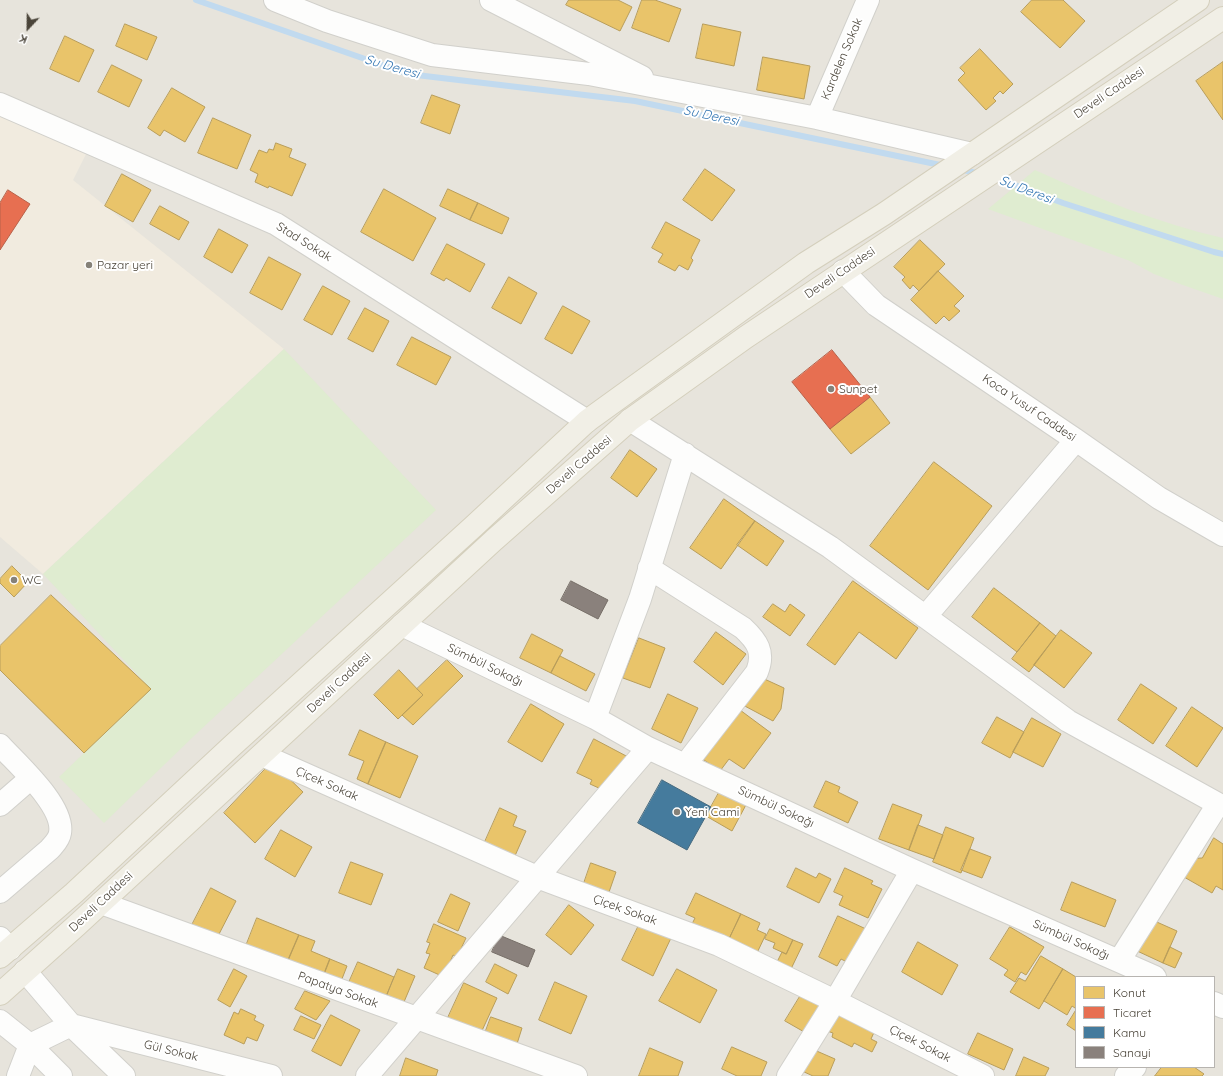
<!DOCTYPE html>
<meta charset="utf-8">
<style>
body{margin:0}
#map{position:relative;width:1223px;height:1076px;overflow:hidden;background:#f3f2ee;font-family:Quicksand,sans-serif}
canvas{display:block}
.legend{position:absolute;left:1075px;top:976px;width:140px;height:92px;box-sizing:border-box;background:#fff;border:1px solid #b7b4b0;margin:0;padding:5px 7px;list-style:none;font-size:12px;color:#4a4439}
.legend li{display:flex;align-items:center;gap:8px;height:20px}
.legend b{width:20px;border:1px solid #b7b4b0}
.north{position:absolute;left:8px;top:8px;width:40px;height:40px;-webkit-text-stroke:3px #fff;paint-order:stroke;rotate:202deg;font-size:11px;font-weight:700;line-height:16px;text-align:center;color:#4a4439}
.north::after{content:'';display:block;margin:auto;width:14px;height:18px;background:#4a4439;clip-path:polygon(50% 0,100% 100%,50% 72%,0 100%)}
</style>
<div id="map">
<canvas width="1223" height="1076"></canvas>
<ul class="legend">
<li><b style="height:11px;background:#e9c46a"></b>Konut</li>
<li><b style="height:11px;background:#e76f51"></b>Ticaret</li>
<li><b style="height:11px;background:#457b9d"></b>Kamu</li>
<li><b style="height:11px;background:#8a817c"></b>Sanayi</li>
</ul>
<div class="north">K</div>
</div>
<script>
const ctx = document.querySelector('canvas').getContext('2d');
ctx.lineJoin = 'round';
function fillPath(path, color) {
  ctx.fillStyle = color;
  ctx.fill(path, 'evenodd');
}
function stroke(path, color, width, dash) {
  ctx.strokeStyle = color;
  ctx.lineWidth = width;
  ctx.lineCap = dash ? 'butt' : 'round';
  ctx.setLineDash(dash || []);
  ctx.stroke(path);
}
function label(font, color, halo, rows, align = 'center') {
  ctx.font = font + ' Quicksand,sans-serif';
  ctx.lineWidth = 4;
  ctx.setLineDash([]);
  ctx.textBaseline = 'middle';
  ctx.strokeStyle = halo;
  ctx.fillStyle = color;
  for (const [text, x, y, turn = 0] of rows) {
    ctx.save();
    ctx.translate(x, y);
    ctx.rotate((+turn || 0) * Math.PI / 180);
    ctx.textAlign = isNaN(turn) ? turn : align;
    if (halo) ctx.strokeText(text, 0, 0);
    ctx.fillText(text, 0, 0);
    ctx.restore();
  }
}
fillPath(new Path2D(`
 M 0,0 L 1223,0 L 1223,1076 L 0,1076 ZM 1076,977 L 1214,977 L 1214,1067 L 1076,1067 Z`), '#e7e4dc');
fillPath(new Path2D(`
 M 0,116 L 88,150 L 73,180 L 284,349 L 43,574 L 0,537 Z`), '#f1ebdf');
fillPath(new Path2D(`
 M 1035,170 C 1096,198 1158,223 1223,238 L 1223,299 L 1180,284 L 1154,274 L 1130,261 L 988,209 Z
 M 284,349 L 436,510 L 195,735 L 104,823 L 59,777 L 151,689 L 43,574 Z`), '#dfecd0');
const homes = new Path2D(`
 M 569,0 L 618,0 L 632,7 L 620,31 L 566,5 Z
 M 642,0 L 655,0 L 681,9 L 669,42 L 632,28 Z
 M 1032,0 L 1063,0 L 1085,21 L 1060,48 L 1021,12 Z
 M 125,24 L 157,37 L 147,60 L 116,46 Z
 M 703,24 L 741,32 L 734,66 L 696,58 Z
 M 65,36 L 94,50 L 79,82 L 50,69 Z
 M 980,49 L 1013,84 L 1003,94 L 1000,91 L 993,98 L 996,101 L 986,110 L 958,80 L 965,73 L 960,68 Z
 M 763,57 L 810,66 L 804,99 L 757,90 Z
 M 1223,62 L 1223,120 L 1196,81 Z
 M 112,65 L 142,80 L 129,107 L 98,92 Z
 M 172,88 L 205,107 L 185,142 L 164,130 L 160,136 L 148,128 Z
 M 432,95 L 460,105 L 450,134 L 421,123 Z
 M 213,118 L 251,135 L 237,169 L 198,153 Z
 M 276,143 L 292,149 L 289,157 L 306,164 L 292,196 L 269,186 L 268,188 L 255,182 L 258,174 L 250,170 L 259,150 L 267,153 L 269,149 L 273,150 Z
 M 705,169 L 735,190 L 712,221 L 683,200 Z
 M 122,174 L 151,190 L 133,222 L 105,206 Z
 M 384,189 L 436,218 L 413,261 L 361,232 Z
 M 448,189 L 478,203 L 470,220 L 440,206 Z
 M 478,203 L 509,218 L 502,234 L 470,220 Z
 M 160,206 L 189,222 L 179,240 L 150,224 Z
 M 666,222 L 700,240 L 691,258 L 693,260 L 688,270 L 679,265 L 675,271 L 658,262 L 663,254 L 652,248 Z
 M 219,229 L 248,245 L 232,273 L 204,257 Z
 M 920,240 L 945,264 L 919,291 L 913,285 L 910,289 L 902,280 L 905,277 L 894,267 Z
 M 447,244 L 485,264 L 470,292 L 446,278 L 444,281 L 431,274 Z
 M 269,257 L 301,274 L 282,310 L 250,293 Z
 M 938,271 L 964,296 L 954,306 L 960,311 L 949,321 L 944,316 L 936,324 L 911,300 Z
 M 509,277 L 537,293 L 521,324 L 492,308 Z
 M 323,286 L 350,301 L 332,335 L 304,320 Z
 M 563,306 L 590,321 L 572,354 L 545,339 Z
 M 365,308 L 389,321 L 373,352 L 348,339 Z
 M 412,337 L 451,357 L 436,385 L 397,365 Z
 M 870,397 L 890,423 L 851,454 L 830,429 Z
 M 630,450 L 657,469 L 637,497 L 611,478 Z
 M 934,462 L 992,506 L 928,590 L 870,546 Z
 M 724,499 L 755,521 L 721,569 L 690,548 Z
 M 755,521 L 784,541 L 767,566 L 737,545 Z
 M 12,566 L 28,582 L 14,597 L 0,583 L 0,579 Z
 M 853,581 L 918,628 L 896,659 L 859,632 L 835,665 L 807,645 Z
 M 994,588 L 1040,623 L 1017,652 L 972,617 Z
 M 51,595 L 151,689 L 84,753 L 0,670 L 0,646 Z
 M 773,604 L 785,612 L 790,604 L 805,615 L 790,636 L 763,617 Z
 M 1040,623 L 1056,636 L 1029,672 L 1012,659 Z
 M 1061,630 L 1092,653 L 1064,688 L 1034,665 Z
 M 716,632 L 746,654 L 723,685 L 694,662 Z
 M 532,634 L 563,650 L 551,673 L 520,658 Z
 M 639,638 L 665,648 L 650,688 L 623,678 Z
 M 560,656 L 595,674 L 586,691 L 551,673 Z
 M 447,660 L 463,676 L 413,725 L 402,715 L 423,695 L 417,689 Z
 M 399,670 L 423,695 L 398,719 L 374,695 Z
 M 760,677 L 784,688 L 781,709 L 773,721 L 741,704 Z
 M 1141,684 L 1177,708 L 1153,744 L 1118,720 Z
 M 668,694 L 698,708 L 681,743 L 652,729 Z
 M 531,704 L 564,724 L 542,762 L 508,742 Z
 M 1192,707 L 1223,728 L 1197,767 L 1166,746 Z
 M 740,710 L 771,733 L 744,769 L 729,759 L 720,771 L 704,760 Z
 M 997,717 L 1024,732 L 1010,758 L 982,743 Z
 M 1032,718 L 1061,734 L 1043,767 L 1013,752 Z
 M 360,730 L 386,742 L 368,784 L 357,779 L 364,761 L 349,755 Z
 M 594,739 L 630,758 L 601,789 L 590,784 L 592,780 L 577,773 Z
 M 386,742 L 418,756 L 400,798 L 368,784 Z
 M 272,762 L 303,792 L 255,843 L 224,813 Z
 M 826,781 L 840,787 L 838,792 L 858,802 L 848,823 L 814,807 Z
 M 721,789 L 747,803 L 732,831 L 706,816 Z
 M 893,804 L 922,815 L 909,850 L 879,839 Z
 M 500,808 L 517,816 L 513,826 L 526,831 L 514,858 L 484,844 Z
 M 918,825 L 943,835 L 934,859 L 909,850 Z
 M 946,827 L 974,838 L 961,873 L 933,862 Z
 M 281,830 L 312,847 L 295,877 L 265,859 Z
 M 1214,838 L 1223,844 L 1223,890 L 1216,886 L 1212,893 L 1177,873 L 1185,859 L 1202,858 Z
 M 970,849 L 991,857 L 982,878 L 961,870 Z
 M 351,862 L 383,874 L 371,905 L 339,893 Z
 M 591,863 L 616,872 L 608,895 L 583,886 Z
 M 796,868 L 816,878 L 819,873 L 831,879 L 819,903 L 787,887 Z
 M 845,868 L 873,881 L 871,884 L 882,889 L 868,918 L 839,905 L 843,896 L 834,892 Z
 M 1072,882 L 1116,900 L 1105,927 L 1061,910 Z
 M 211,888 L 236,901 L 217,938 L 192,925 Z
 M 696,893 L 741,914 L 727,943 L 691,926 L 695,918 L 686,914 Z
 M 451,894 L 470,903 L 458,931 L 438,922 Z
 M 569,905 L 594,925 L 571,955 L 546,935 Z
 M 741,914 L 760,923 L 757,930 L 766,934 L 756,955 L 728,942 Z
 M 838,916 L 866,929 L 849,963 L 841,959 L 837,966 L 819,957 Z
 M 257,918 L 299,935 L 287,963 L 246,946 Z
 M 1150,919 L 1177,931 L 1163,963 L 1135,950 Z
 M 640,923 L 671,938 L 653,976 L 622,960 Z
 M 434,924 L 466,938 L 457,957 L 453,955 L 444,977 L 424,968 L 430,954 L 426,953 L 430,943 L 427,942 Z
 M 1010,927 L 1044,947 L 1026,975 L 1021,972 L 1015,982 L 1004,975 L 1008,970 L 990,959 Z
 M 770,929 L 793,940 L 786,954 L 773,948 L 775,943 L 765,939 Z
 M 299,935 L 315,941 L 311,951 L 330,959 L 323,977 L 287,963 Z
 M 793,940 L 803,944 L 790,971 L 776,964 L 782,952 L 786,954 Z
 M 918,942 L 958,965 L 942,995 L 902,972 Z
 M 1170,947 L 1182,953 L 1175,968 L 1163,963 Z
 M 1041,956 L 1063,969 L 1039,1009 L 1010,992 L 1019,978 L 1025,981 Z
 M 330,959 L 347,966 L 340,984 L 323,977 Z
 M 358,962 L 394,977 L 384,1002 L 347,987 Z
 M 495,964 L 517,975 L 508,994 L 486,982 Z
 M 234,969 L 247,976 L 230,1007 L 218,1000 Z
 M 398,969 L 415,976 L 401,1009 L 384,1002 Z
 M 677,969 L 717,990 L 700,1023 L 659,1001 Z
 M 1063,969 L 1076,977 L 1076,1007 L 1075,1008 L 1072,1006 L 1067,1015 L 1044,1001 Z
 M 555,982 L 587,996 L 571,1034 L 539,1020 Z
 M 464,983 L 497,998 L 480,1035 L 446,1022 Z
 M 804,990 L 825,1002 L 806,1033 L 785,1021 Z
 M 305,991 L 330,1001 L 316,1020 L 295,1009 Z
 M 241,1009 L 256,1016 L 254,1020 L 264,1025 L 257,1041 L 247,1037 L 244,1044 L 224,1035 L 234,1012 L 238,1014 Z
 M 838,1009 L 876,1028 L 871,1039 L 877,1042 L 872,1052 L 854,1043 L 852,1047 L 832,1037 L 833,1033 L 827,1031 Z
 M 1076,1010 L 1076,1031 L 1067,1025 Z
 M 331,1015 L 360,1030 L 341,1066 L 312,1051 Z
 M 301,1016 L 321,1025 L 314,1039 L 294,1030 Z
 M 491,1017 L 522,1028 L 516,1047 L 484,1036 Z
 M 978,1033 L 1013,1049 L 1004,1070 L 968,1054 Z
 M 732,1047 L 767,1062 L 761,1076 L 737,1076 L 722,1069 Z
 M 650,1048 L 683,1062 L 678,1076 L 639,1076 Z
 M 812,1049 L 835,1059 L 828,1076 L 813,1076 L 802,1071 Z
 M 1024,1057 L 1049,1068 L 1045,1076 L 1016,1076 Z
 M 406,1058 L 438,1070 L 436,1076 L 400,1076 Z
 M 1162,1067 L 1194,1067 L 1204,1074 L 1202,1076 L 1155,1076 Z`);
fillPath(homes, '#e9c46a');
stroke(homes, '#b99e5b', 1);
const shops = new Path2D(`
 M 8,190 L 30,204 L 0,250 L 0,203 Z
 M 832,350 L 870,397 L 830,429 L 792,382 Z`);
fillPath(shops, '#e76f51');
stroke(shops, '#b8624a', 1);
const public = new Path2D(`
 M 662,780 L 711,807 L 687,850 L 638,823 Z`);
fillPath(public, '#457b9d');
stroke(public, '#466a7f', 1);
const industry = new Path2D(`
 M 571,581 L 608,600 L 598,619 L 561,600 Z
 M 499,935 L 535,950 L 528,967 L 492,952 Z`);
fillPath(industry, '#8a817c');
stroke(industry, '#776f68', 1);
stroke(new Path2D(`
 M 196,0 L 408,74 L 635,101 L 945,166
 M 960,169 L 980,174
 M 993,177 L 1063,203 L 1214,252 L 1223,254`), '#c1daef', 6);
const minor = new Path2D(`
 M 275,0 L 327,21 L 432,55 L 589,74 L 817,118 L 972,154
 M 491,0 L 642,77
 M 0,104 L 276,224 L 587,421
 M 817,118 L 868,0
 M 843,271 L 876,305 L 1076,440 L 1159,498 L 1223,535
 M 630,420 L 830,547 L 1068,721 L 1218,804 L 1119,961
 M 649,568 L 743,628 C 757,641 765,652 757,672 L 685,765
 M 925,617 L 1076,440
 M 402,625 L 595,718 L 648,748 L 912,870 L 1155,977
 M 595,718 L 640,599 L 685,454
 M 0,745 C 17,764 65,806 60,833 C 59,840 54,844 50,849 L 0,892
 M 262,755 L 537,877 L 719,945 L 835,1001 L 983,1076
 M 0,805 L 31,778
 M 101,903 L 576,1076
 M 0,938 L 10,949
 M 25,971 L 71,1025 L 124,1076
 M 1214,1003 L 1223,1007
 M 0,1021 L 30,1045 L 61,1076
 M 71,1025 L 271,1076
 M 30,1045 L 71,1025
 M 18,1076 L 30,1045
 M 367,1076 L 648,748
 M 788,1076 L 835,1001 L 912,870
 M 1126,1076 L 1135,1067`);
const major = new Path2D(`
 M 0,957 L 74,893 L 233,745 L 474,526 L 587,421 L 806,263 L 884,214 L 1198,0
 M 0,994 L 77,925 L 494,540 L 630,420 L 746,337 L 1223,18`);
stroke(minor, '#d1d0cb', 24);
stroke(major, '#d4cfbc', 24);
stroke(minor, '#fdfdfc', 22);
stroke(major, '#f1efe6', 22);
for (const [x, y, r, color] of [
 [89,265,4,"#858178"],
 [831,389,4,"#858178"],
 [14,580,4,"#858178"],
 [677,812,4,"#858178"]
]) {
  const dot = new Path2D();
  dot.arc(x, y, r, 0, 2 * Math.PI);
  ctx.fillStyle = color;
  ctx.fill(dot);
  stroke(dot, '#fff', 1.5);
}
label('12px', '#4a4439', '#fff', [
 ["Kardelen Sokak",842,59,-67],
 ["Develi Caddesi",1109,93,-34],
 ["Stad Sokak",304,242,32],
 ["Develi Caddesi",840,273,-34],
 ["Koca Yusuf Caddesi",1029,408,34],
 ["Develi Caddesi",579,465,-41],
 ["Sümbül Sokağı",485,665,26],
 ["Develi Caddesi",339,683,-43],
 ["Çiçek Sokak",327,784,24],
 ["Sümbül Sokağı",776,807,25],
 ["Develi Caddesi",101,902,-43],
 ["Çiçek Sokak",625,910,20],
 ["Sümbül Sokağı",1071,940,24],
 ["Papatya Sokak",338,990,20],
 ["Çiçek Sokak",920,1044,27],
 ["Gül Sokak",171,1051,14]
]);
label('12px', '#4a4439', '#fff', [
 ["Pazar yeri",97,265],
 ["Sunpet",839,389],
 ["WC",22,580],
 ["Yeni Cami",685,812]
], 'left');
label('italic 13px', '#3577b3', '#fff', [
 ["Su Deresi",392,67,16],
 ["Su Deresi",711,116,12],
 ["Su Deresi",1026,190,21]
]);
</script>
